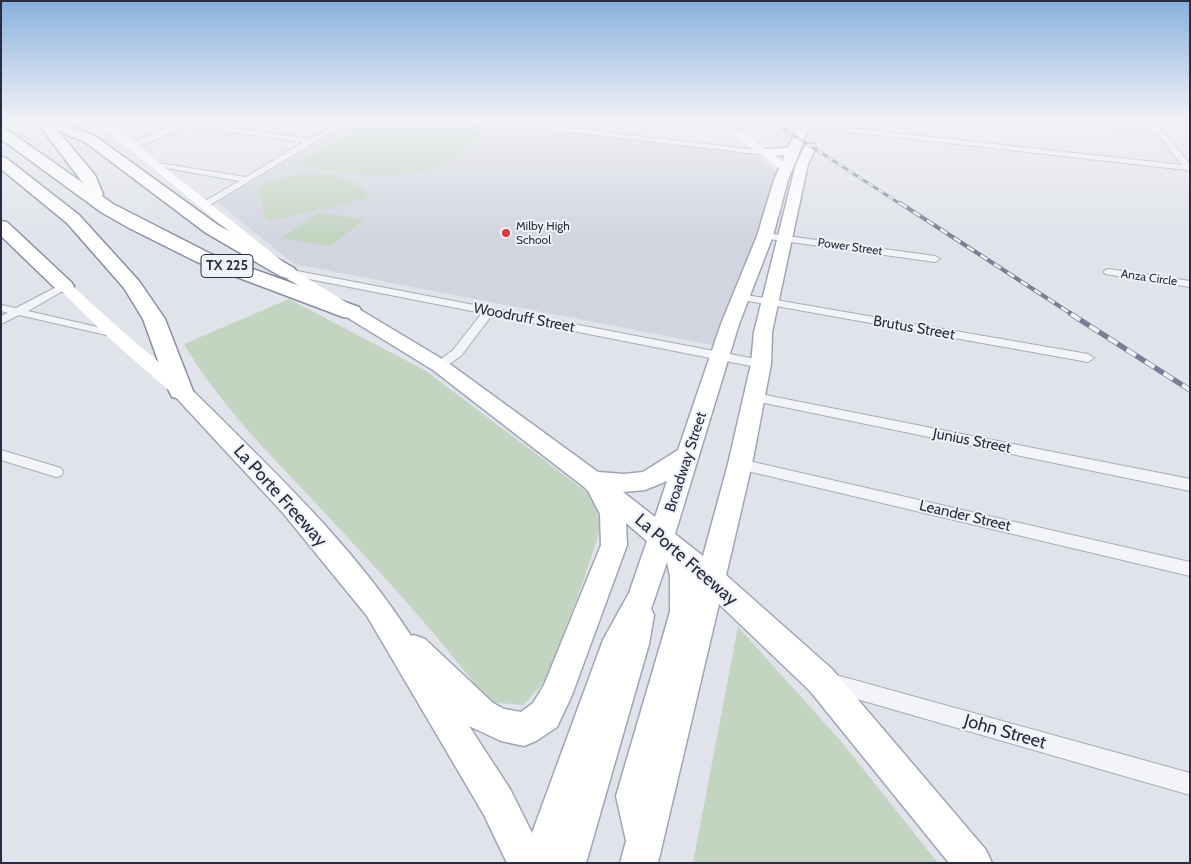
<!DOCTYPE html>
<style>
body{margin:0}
#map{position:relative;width:1191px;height:864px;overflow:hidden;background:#e0e3ea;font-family:Cabin,sans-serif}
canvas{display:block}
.frame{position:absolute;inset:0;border:2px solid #272e43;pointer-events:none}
</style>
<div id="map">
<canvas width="1191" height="864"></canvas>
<div class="frame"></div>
</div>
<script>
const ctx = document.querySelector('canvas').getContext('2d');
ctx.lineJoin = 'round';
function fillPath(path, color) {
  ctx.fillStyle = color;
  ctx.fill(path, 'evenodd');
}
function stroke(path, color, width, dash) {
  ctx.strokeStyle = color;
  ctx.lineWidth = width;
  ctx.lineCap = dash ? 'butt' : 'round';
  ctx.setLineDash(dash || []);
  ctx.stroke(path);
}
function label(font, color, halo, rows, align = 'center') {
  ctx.font = font + ' Cabin,sans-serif';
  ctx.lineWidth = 4;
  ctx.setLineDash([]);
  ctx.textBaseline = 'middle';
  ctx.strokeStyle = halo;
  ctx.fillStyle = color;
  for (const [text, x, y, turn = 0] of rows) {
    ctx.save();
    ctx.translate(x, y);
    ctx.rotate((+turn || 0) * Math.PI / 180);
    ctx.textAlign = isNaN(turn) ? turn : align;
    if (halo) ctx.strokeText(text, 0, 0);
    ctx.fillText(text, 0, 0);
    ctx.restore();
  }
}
fillPath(new Path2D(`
 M 360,118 L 424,118 L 488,126 L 501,124 L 757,155 L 776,172 L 718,346 L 294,264 L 217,202 Z`), '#d2d5df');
fillPath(new Path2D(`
 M 382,118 L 481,131 L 486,133 C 476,141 467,151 456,158 C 410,186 345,173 295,165 L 368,121 Z
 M 331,174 C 349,177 359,183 370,198 L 274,220 L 266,218 L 257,188 C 277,174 307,174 331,174 Z
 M 317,212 L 364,220 L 331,246 L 281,238 Z
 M 289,299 L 426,371 L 593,497 L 601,527 L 582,585 L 546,680 L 523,705 L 488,702 C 434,628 371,563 309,496 C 264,448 217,401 184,344 Z
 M 738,627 L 840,740 L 938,863 L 693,863 Z`), '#c3d4c1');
const street = new Path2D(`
 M 142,118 L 185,121 L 309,139 L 348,118 L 355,118 L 205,208 L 201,205 L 202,203 L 239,181 L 155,166 L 152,166 L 152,162 L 246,177 L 303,142 L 185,126 L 136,148 L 130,148 L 130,144 L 176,124 Z
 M 430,118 C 453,115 478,123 502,120 L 766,151 L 770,153 L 766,155 L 502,124 L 488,126 L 433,120 Z
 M 1031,118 L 1050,118 L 1153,127 L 1146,118 L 1190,122 L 1190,126 L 1156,123 L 1190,164 L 1190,172 L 1186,170 L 805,127 L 801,125 L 805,123 L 1182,165 L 1156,132 L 1034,120 Z
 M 765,233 L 935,256 L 940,259 L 935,262 L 762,238 L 760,236 Z
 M 287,269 L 761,360 L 767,364 L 761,368 L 492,315 L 461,356 L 440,370 L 436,369 L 434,366 L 436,363 L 453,350 L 482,313 L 283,274 L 282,272 L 283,270 Z
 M 1109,269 L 1190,281 L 1190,287 L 1105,274 L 1104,272 L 1105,270 Z
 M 64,283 L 68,284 L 69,286 L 68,288 L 28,311 L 119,332 L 121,334 L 119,336 L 115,337 L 19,315 L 1,324 L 1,316 L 8,313 L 1,311 L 1,305 L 16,308 Z
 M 741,294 L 1088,354 L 1094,358 L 1088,362 L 737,299 L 736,297 L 737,295 Z
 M 755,393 L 1190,479 L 1190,491 L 750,400 L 749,397 L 750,394 Z
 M 1,450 L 61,468 L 63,472 L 61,476 L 56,477 L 1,460 Z
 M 740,459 L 1190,562 L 1190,576 L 735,468 L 733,464 L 735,460 Z
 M 829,673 L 1190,773 L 1190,795 L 829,691 L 822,689 L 819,682 L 822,675 Z`);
const primary = new Path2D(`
 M 802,118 L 813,118 L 788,180 L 773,236 L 739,324 L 675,534 L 703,556 L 728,464 L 751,364 L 754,332 L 796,164 L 806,144 L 814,144 L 816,147 L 808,164 L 772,332 L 771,364 L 752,464 L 726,575 L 832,669 L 986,850 L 992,863 L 949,863 L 810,691 L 719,604 L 658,863 L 620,863 L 626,841 L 616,796 L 670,612 L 670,576 L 667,562 L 651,609 L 654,615 L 649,644 L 586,863 L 507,863 L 484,815 L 367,616 L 283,513 L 170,391 L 174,386 L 181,384 L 188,386 C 267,465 351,542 411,636 L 414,635 L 425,639 L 493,703 L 504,709 L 521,712 L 533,703 L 544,685 L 601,545 L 600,514 L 588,491 L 584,487 L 433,370 L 345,316 L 342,312 L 345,308 L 351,307 L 357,308 L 447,362 L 598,472 L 624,474 L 643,472 L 678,450 L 721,324 L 757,236 L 774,180 L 785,155 L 766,157 L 760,153 L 766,149 L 788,148 ZM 667,481 L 655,517 L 623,492 L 645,490 ZM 626,523 L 647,541 L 629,593 L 603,640 L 532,833 L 510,789 L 469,726 L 501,741 L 524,746 L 536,741 L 557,727 L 572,695 L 627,545 Z`);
const highway = new Path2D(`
 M 34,118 L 50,118 L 95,136 L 218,225 L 294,268 L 297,272 L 294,276 L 287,278 L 280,276 L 206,233 L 85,142 L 57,130 L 95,175 L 103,194 L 102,196 L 113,204 L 211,254 L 359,307 L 362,312 L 359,317 L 351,318 L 343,317 L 197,262 L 129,228 L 101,212 L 1,139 L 1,128 L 6,129 L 83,183 Z
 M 1,157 L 6,158 L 79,215 L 139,281 L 165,319 L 193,391 L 190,397 L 181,399 L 172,397 L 169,391 L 143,319 L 124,288 L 67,223 L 1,169 Z
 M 1,221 L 7,222 L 71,282 L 74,286 L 71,290 L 64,292 L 57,290 L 1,236 Z`);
stroke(street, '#a8adb8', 2);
stroke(primary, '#9ea5b6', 3);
stroke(highway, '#868ea2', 3);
fillPath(street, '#f3f4f8');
fillPath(new Path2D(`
 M 92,118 L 103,118 L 292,269 L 349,304 L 351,307 L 349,310 L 337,310 L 282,275 Z
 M 710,118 L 721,118 L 792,168 L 786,171 L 782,170 Z
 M 64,281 L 69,283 L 121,330 L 188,387 L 190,391 L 188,395 L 181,397 L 174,395 L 109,338 L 59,289 L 56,286 L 59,283 Z`), '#fff');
fillPath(primary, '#fff');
fillPath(highway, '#fff');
const railFar2 = new Path2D(`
 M 767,118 L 902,205`);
const railFar1 = new Path2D(`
 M 900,203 L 1073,315`);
const rail = new Path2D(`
 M 1071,314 L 1190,390`);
stroke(railFar2, '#788095', 3);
stroke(railFar1, '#788095', 4);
stroke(rail, '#788095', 5.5);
stroke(railFar2, '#f0f2f7', 2, [6]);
stroke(railFar1, '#f0f2f7', 2.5, [8]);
stroke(rail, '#f0f2f7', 4, [11]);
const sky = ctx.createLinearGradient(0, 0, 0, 238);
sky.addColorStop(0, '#88b0dd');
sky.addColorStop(0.5, '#f1f2f6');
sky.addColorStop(1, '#f1f2f600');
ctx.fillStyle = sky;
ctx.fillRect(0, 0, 1191, 238);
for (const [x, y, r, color] of [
 [506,233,5,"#d73d41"]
]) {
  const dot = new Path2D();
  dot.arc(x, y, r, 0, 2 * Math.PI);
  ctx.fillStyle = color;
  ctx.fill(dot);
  stroke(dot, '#f0f2f7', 2);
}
label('12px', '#272e43', '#f0f2f7', [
 ["Milby High",516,226],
 ["School",516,240]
], 'left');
label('12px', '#272e43', '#f0f2f7', [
 ["Power Street",850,247,8],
 ["Anza Circle",1149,278,8]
]);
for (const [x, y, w] of [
 [227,266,52]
]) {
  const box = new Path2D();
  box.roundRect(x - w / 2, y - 11.5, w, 23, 4);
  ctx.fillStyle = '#f0f2f7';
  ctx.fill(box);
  stroke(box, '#272e43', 1);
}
label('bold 14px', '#272e43', null, [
 ["TX 225",227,266]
]);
label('15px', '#272e43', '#f0f2f7', [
 ["Woodruff Street",524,318,11],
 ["Brutus Street",914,328,10],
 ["Junius Street",972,441,11],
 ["Broadway Street",686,462,-72],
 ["Leander Street",965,516,13]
]);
label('18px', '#272e43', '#f0f2f7', [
 ["La Porte Freeway",280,496,48],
 ["La Porte Freeway",686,560,41],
 ["John Street",1005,732,16]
]);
</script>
